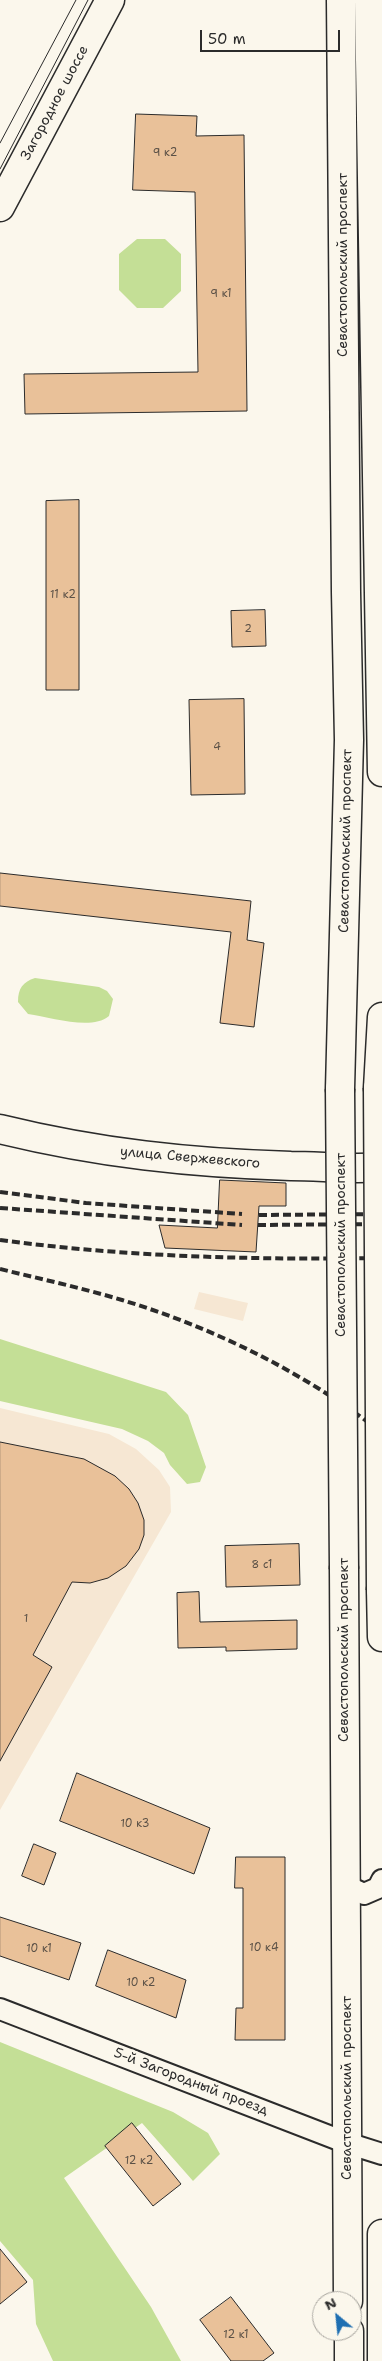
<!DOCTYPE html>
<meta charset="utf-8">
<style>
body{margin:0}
#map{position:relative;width:382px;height:2361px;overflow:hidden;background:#fbf7ec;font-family:"Shantell Sans",sans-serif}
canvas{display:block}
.north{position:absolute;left:312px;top:2291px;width:50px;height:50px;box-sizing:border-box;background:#fbf7ec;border:1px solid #a8a59f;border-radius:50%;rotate:332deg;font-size:14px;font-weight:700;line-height:20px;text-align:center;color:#2b2b2b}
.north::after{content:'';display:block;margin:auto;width:18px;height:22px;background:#1f6fb2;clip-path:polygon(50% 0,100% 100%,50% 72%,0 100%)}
.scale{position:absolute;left:200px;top:30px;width:140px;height:22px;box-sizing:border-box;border:2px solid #2b2b2b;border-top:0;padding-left:6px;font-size:15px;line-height:18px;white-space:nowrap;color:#2b2b2b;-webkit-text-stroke:4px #fbf7ec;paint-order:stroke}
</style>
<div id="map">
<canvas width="382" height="2361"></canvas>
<div class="north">N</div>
<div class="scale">50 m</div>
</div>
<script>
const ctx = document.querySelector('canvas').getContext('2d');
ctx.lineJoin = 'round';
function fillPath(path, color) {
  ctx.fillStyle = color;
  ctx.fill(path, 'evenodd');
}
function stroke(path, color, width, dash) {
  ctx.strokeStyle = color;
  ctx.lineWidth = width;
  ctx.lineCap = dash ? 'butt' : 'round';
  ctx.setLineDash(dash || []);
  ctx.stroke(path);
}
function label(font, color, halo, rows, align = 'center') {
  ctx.font = font + ' "Shantell Sans",sans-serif';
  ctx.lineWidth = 5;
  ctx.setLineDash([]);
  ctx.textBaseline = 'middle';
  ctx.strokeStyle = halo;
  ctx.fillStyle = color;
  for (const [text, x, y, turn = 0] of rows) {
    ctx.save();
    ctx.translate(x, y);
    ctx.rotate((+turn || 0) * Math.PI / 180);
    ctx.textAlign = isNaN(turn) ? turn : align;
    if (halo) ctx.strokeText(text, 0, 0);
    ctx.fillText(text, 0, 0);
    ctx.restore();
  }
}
fillPath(new Path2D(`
 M 199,1292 L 248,1303 L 243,1321 L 194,1309 Z
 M 0,1408 L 109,1434 L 136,1449 L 159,1470 L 170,1487 L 171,1512 L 0,1810 Z`), '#f6e7d3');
fillPath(new Path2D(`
 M 137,239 L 165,239 L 181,254 L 181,291 L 163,308 L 137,308 L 119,290 L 119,254 Z
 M 35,978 L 99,987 L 107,991 L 113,999 L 109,1016 C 91,1031 51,1017 28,1014 L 18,1002 C 18,988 23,982 35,978 Z
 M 0,1339 L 166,1392 L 188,1415 L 206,1467 L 200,1482 L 187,1484 L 170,1465 L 164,1453 L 148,1441 L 122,1429 L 0,1401 Z
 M 0,2042 L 173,2112 L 208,2133 L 220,2154 L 193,2181 L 142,2123 L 64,2178 L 151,2307 L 181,2361 L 53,2361 L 36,2324 L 33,2280 L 0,2241 Z`), '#c4df96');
const building = new Path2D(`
 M 136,114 L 197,116 L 196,136 L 244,135 L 247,411 L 25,414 L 24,374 L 198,372 L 195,192 L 133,190 Z
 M 79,500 L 79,690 L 46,690 L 46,501 Z
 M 265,610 L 266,646 L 232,647 L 231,611 Z
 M 244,699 L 245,794 L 191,795 L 189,700 Z
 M 0,873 L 251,901 L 247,940 L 264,943 L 254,1027 L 220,1023 L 231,932 L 0,906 Z
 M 220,1180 L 286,1183 L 286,1206 L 259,1206 L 256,1252 L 165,1248 L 159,1225 L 217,1228 Z
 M 0,1442 L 84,1459 L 115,1476 L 129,1489 L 138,1503 L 144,1520 L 144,1535 L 139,1549 L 126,1566 L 108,1578 L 90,1583 L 72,1582 L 33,1655 L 52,1667 L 0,1761 Z
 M 299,1544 L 300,1585 L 226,1587 L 225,1546 Z
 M 199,1592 L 200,1622 L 297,1620 L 297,1649 L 226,1651 L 226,1647 L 178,1648 L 177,1593 Z
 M 77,1773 L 210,1828 L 194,1874 L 60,1821 Z
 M 34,1844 L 56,1853 L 44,1885 L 22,1876 Z
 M 236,1857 L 285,1857 L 285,2040 L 235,2040 L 236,2008 L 243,2008 L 243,1888 L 235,1888 Z
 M 0,1917 L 81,1943 L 69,1980 L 0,1956 Z
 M 108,1950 L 186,1980 L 176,2018 L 96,1986 Z
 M 132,2123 L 181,2184 L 153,2206 L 105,2146 Z
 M 0,2249 L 27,2282 L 0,2304 Z
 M 231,2297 L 274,2353 L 263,2361 L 231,2361 L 200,2320 Z`);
fillPath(building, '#e9c199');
stroke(building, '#2b2b2b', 1);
const street = new Path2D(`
 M 345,1875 L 351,1888 L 364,1894 L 378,1888 L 382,1880
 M 0,2009 L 347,2143 L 382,2154`);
const secondary = new Path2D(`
 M 369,0 L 382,772
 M 0,207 L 110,0
 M 378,1088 L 382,1017
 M 340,1089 L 349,740 L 346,592 L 341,0
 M 0,1129 C 98,1153 190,1163 291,1166 C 321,1166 352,1170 382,1167
 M 344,1569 L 348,2301
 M 381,1590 L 382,1637
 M 349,2331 L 349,2361
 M 382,2361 L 382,2234`);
stroke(street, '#2b2b2b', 24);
stroke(secondary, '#2b2b2b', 31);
stroke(street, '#fbf7ec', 20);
stroke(secondary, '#fbf7ec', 28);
stroke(new Path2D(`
 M 0,143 L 76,0
 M 0,169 L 88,0`), '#2b2b2b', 1);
stroke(new Path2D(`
 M 0,1192 L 86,1203 L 242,1214
 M 0,1208 L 242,1225
 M 259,1215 L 382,1214
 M 258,1225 L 382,1224
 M 0,1240 C 126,1257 255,1260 382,1258
 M 0,1269 C 41,1279 82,1288 122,1300 C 214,1328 306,1373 382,1433`), '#2b2b2b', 4, [8, 4]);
const secondaryBridge = new Path2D(`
 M 378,1088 L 381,1590
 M 340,1089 L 344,1569`);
stroke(secondaryBridge, '#2b2b2b', 31, []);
stroke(secondaryBridge, '#fbf7ec', 28);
label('11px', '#5a5046', null, [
 ["9 к2",165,153],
 ["9 к1",221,294],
 ["11 к2",63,595],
 ["2",248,629],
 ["4",217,747],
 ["8 с1",262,1565],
 ["1",26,1619],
 ["10 к3",135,1824],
 ["10 к4",264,1948],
 ["10 к1",39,1949],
 ["10 к2",141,1983],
 ["12 к2",139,2161],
 ["12 к1",236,2335]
]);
label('14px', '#2b2b2b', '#fbf7ec', [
 ["Загородное шоссе",55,103,-62],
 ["Севастопольский проспект",343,265,-90],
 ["Севастопольский проспект",346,841,-89],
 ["улица Свержевского",190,1158,5],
 ["Севастопольский проспект",341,1245,-90],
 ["Севастопольский проспект",344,1650,-90],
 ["5-й Загородный проезд",191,2082,21],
 ["Севастопольский проспект",347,2088,-90]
]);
</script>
